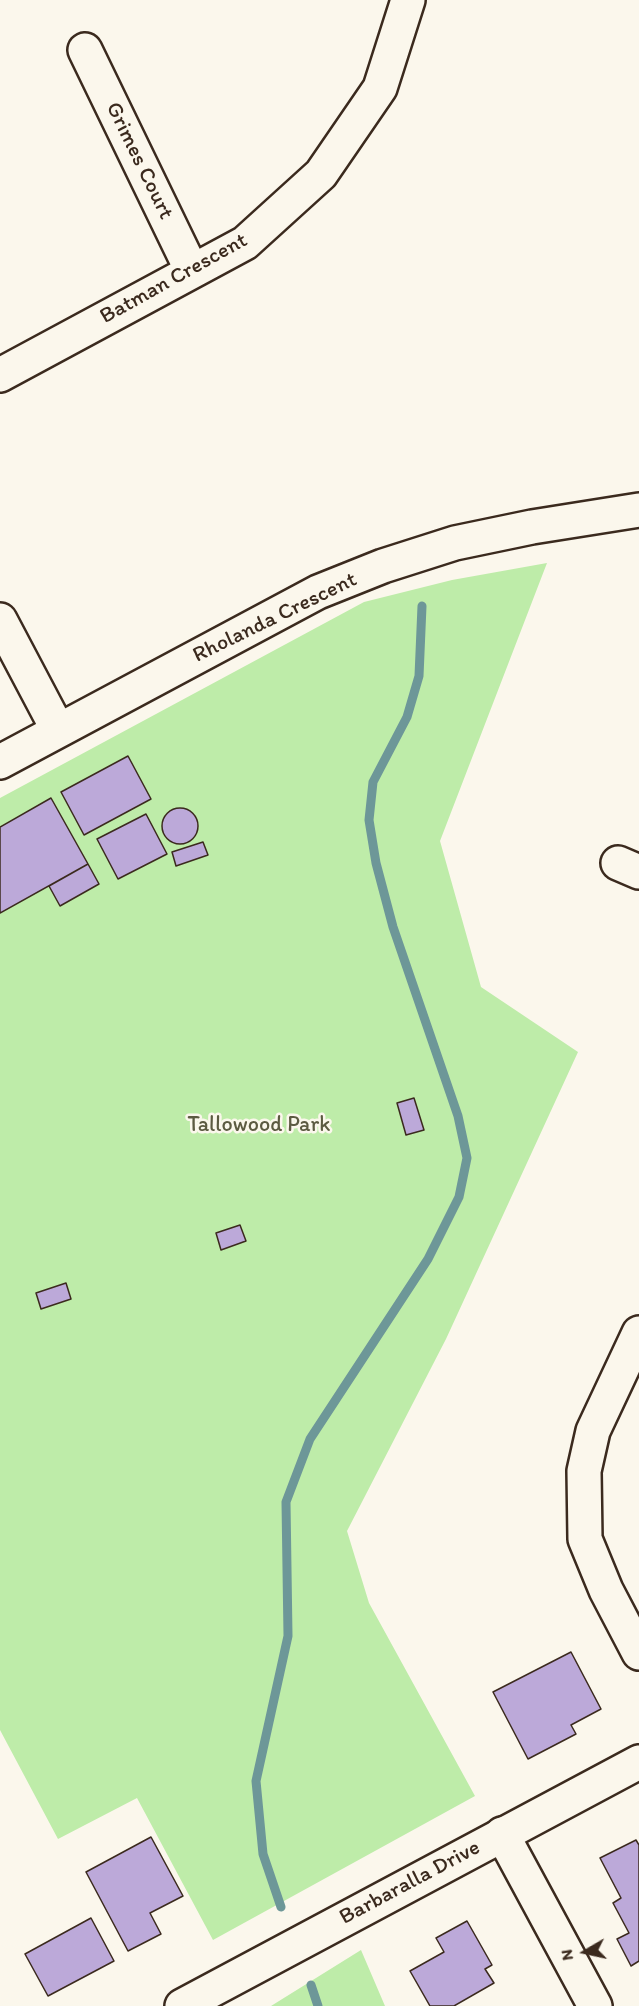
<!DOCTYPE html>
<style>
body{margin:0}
#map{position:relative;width:639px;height:2006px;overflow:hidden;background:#fbf7ec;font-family:Itim,sans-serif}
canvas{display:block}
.north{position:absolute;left:555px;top:1922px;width:60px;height:60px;-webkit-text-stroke:4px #fbf7ec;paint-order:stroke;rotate:261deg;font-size:16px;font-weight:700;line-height:24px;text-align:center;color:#3b2a1e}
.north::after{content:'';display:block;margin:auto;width:21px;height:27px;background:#3b2a1e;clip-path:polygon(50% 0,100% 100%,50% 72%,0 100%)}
</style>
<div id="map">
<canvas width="639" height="2006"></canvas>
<div class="north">N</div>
</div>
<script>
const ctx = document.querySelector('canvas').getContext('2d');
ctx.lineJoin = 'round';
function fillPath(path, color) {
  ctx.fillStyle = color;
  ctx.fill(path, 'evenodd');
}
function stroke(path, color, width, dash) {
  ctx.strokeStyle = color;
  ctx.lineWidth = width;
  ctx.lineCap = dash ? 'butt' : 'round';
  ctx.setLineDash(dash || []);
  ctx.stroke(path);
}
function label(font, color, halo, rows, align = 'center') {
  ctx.font = font + ' Itim,sans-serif';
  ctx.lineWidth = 5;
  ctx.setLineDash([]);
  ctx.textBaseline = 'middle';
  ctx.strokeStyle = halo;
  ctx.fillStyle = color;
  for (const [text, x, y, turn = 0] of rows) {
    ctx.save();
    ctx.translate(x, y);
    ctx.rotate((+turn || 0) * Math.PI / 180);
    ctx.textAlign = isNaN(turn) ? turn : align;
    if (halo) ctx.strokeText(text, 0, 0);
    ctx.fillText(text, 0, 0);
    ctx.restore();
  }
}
fillPath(new Path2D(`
 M 547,563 L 440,841 L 481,987 L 578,1052 L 446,1339 L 347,1531 L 369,1603 L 475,1796 L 213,1940 L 137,1798 L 58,1839 L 0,1730 L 0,798 L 364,602 L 452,580 Z
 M 361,1950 L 385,2006 L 271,2006 Z`), '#beeca9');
stroke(new Path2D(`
 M 281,1907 L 263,1854 L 256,1781 L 288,1636 L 286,1502 L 310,1439 L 428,1259 L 459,1197 L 467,1158 L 458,1116 L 393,927 L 376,863 L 369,820 L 373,782 L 407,717 L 419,676 L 422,606
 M 311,1985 L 318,2006`), '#6d9798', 9);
const building = new Path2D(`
 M 128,756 L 151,799 L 84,835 L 61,792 Z
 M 51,798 L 88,864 L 0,913 L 0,827 Z
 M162 826a18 18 0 1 1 36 0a18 18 0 1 1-36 0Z
 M 146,814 L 167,854 L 118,879 L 97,839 Z
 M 203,842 L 208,855 L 176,866 L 172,852 Z
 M 88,864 L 99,884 L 60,906 L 49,886 Z
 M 414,1098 L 424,1130 L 406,1135 L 397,1103 Z
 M 240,1225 L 246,1241 L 221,1250 L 216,1233 Z
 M 66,1283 L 71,1299 L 41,1309 L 36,1293 Z
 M 571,1652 L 601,1709 L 571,1725 L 576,1734 L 528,1759 L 493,1692 Z
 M 151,1837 L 183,1896 L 150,1913 L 161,1934 L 128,1951 L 86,1872 Z
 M 636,1840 L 639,1845 L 639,1961 L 631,1966 L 617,1939 L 629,1933 L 613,1903 L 621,1898 L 600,1858 Z
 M 91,1918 L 114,1961 L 48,1996 L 25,1954 Z
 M 467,1921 L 492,1965 L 485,1969 L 494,1983 L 454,2006 L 430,2006 L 410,1971 L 444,1952 L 436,1938 Z`);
fillPath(building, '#bca9d9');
stroke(building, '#3b2a1e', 1.5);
const street = new Path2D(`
 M 85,50 L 192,271
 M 0,375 L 245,243 L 321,174 L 380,88 L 408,0
 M 0,620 L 58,730
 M 0,762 L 318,592 L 383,566 L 455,543 L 532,527 L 639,510
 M 618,863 L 639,872
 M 639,1333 L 593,1431 L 584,1471 L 585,1539 L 606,1590 L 639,1653
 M 502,1834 L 595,2006`);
const secondary = new Path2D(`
 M 182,2006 L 639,1762`);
stroke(street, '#3b2a1e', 38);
stroke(secondary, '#3b2a1e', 38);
stroke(street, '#fbf7ec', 33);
stroke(secondary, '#fbf7ec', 33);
label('22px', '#3b2a1e', '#fbf7ec', [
 ["Grimes Court",139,161,64],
 ["Batman Crescent",174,279,-29],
 ["Rholanda Crescent",275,618,-26],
 ["Barbaralla Drive",410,1883,-28]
]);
label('22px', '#5c5a41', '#fbf7ec', [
 ["Tallowood Park",259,1125]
]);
</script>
